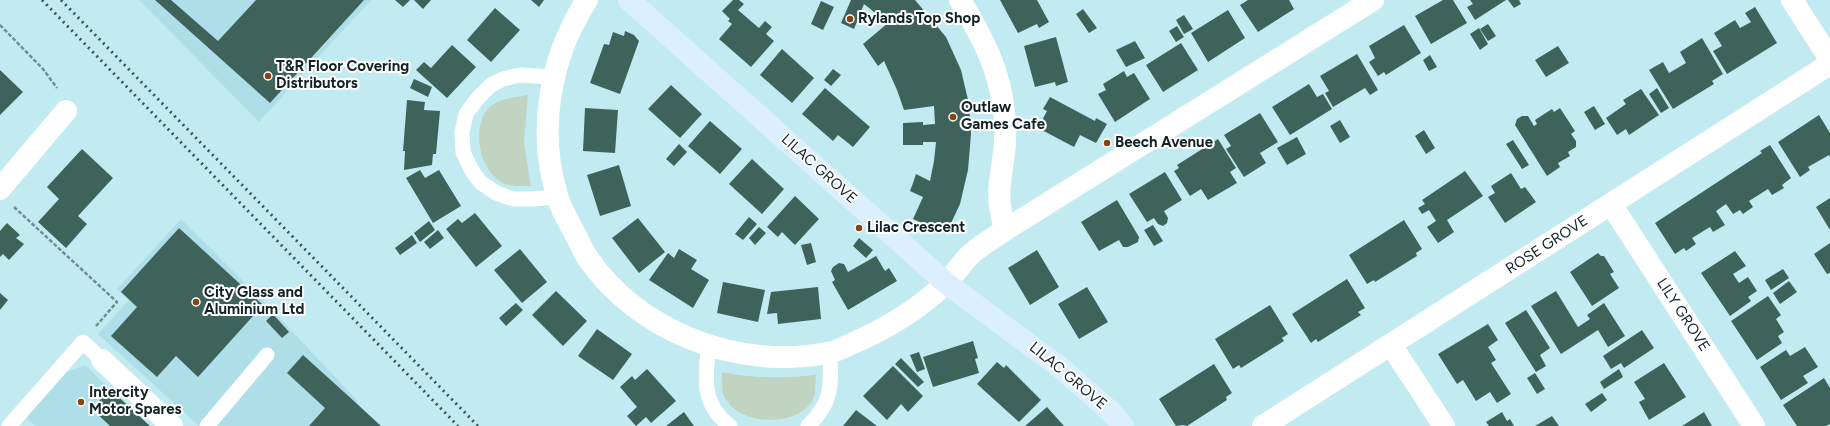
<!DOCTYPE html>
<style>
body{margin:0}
canvas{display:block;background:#c2eaf1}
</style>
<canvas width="1830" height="426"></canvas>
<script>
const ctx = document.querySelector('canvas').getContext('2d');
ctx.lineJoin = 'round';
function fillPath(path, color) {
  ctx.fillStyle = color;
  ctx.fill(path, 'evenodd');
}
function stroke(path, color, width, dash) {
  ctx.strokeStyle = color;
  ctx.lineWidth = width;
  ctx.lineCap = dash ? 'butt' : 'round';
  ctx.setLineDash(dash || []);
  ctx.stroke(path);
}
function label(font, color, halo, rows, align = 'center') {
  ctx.font = font + ' Figtree,sans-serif';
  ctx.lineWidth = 4;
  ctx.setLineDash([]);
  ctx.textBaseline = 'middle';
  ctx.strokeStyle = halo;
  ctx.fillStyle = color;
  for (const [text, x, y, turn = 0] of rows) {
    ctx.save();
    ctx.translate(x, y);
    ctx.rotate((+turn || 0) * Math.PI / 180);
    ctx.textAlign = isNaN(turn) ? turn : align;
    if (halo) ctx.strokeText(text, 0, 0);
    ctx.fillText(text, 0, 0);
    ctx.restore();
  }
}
fillPath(new Path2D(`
 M 139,0 L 371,0 L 259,122 Z
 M 181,219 L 274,312 L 357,400 L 355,402 L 381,426 L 199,426 L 98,334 L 129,300 L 117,289 Z
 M 85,365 L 110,389 L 150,426 L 35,426 L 24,416 L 67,372 Z`), '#aedfe9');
fillPath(new Path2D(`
 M 528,95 L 524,143 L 531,186 C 521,186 510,187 501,182 C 478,168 470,122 492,105 C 502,98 516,97 528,95 Z
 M 722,372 C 753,379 784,378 816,375 C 815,382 816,391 814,397 C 802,426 749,426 730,405 C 728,401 724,398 723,394 C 722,387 722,379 722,372 Z`), '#c0d4c1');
fillPath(new Path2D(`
 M 155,0 L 171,0 L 218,41 L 256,0 L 364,0 L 270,103 Z
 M 395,0 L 410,0 L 403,7 Z
 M 414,0 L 431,0 L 423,9 Z
 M 531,0 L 544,0 L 539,7 Z
 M 733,0 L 739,0 L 744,4 L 738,10 L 759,28 L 765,21 L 772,27 L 766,34 L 774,41 L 751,67 L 719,39 L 732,24 L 728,21 L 730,19 L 722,11 Z
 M 851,0 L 915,0 L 946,37 L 961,70 L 969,104 L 971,134 L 968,170 L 960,204 L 946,234 L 913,219 L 923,197 L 910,191 L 913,183 L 916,174 L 930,181 L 934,161 L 936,142 L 923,142 L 923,145 L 903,145 L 903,123 L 923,122 L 923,125 L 935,124 L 934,106 L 904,110 L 897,90 L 884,61 L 878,66 L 863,44 L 888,23 L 864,4 L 854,29 L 841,23 Z
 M 1000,0 L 1037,0 L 1049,22 L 1039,28 L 1037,24 L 1018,33 Z
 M 1248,0 L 1289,0 L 1294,9 L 1258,32 L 1240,5 Z
 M 1443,0 L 1453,0 L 1467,23 L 1431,44 L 1415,16 Z
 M 1470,0 L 1506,0 L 1475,20 L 1467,7 L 1473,4 Z
 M 1508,0 L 1519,0 L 1521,4 L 1514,8 Z
 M 821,1 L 834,7 L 823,30 L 811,24 Z
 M 1755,7 L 1777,43 L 1727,74 L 1713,51 L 1722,46 L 1714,33 L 1735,20 L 1740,28 L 1751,22 L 1745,13 Z
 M 495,8 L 520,30 L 491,62 L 467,40 Z
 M 1083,9 L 1097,28 L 1089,33 L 1076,14 Z
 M 1228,10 L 1245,38 L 1208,62 L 1191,33 Z
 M 1184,15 L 1193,29 L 1184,34 L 1176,20 Z
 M 1488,24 L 1496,36 L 1488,41 L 1480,29 Z
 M 1404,25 L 1421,53 L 1386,75 L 1384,72 L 1378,76 L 1369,62 L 1375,58 L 1369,46 Z
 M 1177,26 L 1184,37 L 1176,42 L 1169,31 Z
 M 1479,28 L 1488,44 L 1480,50 L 1470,34 Z
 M 625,31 L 634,35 L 639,41 L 620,94 L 590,83 L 604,44 L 609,45 L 613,32 L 624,36 Z
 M 1056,37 L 1068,82 L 1056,86 L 1055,82 L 1035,87 L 1024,46 Z
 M 1702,38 L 1723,74 L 1712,81 L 1714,84 L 1673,109 L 1649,70 L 1663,62 L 1669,73 L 1686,63 L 1680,52 Z
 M 1135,41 L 1145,58 L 1126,67 L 1116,50 Z
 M 1181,43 L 1198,70 L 1163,92 L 1146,65 Z
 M 452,45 L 476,67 L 447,98 L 416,70 L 424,62 L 431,68 Z
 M 1558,46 L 1569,63 L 1546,77 L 1535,60 Z
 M 782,49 L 814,78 L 792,103 L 760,75 Z
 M 1357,54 L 1378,90 L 1370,95 L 1365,88 L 1333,107 L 1325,93 L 1329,91 L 1320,76 Z
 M 1430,55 L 1437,67 L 1429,71 L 1423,60 Z
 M 833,69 L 841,75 L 831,86 L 824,80 Z
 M 0,70 L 23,92 L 0,115 Z
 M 1124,71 L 1127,77 L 1134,73 L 1150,99 L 1115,122 L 1098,94 L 1106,90 L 1103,84 Z
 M 414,79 L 432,87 L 428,97 L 410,88 Z
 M 1309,84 L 1317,97 L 1323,94 L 1332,109 L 1290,135 L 1272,107 Z
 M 671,85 L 702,114 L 680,138 L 648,109 Z
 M 825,88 L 870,127 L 853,147 L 838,135 L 833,141 L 802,114 Z
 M 1657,88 L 1669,108 L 1661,113 L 1649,94 Z
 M 1641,89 L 1659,115 L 1629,135 L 1626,129 L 1617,135 L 1606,118 L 1626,104 L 1623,100 Z
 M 1050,97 L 1095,121 L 1096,118 L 1107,124 L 1096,143 L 1080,135 L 1074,147 L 1038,128 L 1047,111 L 1043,109 Z
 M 407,100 L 425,102 L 424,110 L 440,111 L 436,154 L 433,154 L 432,165 L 404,170 L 405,151 L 403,151 Z
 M 1594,106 L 1605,124 L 1595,130 L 1584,112 Z
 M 585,108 L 618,110 L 615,153 L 583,151 Z
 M 1560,108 L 1575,131 L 1571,134 L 1576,141 L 1576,147 L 1568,152 L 1570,156 L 1558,163 L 1560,167 L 1547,176 L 1515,125 L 1517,119 L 1522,116 L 1528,116 L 1534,126 L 1537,124 L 1535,120 L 1552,109 L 1554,112 Z
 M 1260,113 L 1278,142 L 1260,153 L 1266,163 L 1244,177 L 1226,149 L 1231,146 L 1224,135 Z
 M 1819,115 L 1830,133 L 1830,157 L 1829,155 L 1808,167 L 1810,170 L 1800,177 L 1778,142 Z
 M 1340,120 L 1350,137 L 1340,143 L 1330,126 Z
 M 710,121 L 742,149 L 720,174 L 688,146 Z
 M 1424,130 L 1435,148 L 1426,154 L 1415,136 Z
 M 1297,137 L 1306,154 L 1287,165 L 1277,148 Z
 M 1218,139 L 1236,168 L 1230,172 L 1237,183 L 1208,200 L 1201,189 L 1190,196 L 1174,171 L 1179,168 L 1177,165 Z
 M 1513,140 L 1529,165 L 1522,169 L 1506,144 Z
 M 679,144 L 687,152 L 674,166 L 666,159 Z
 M 1770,145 L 1791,178 L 1782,185 L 1784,188 L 1772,195 L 1768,189 L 1749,201 L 1753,207 L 1743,214 L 1740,210 L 1733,214 L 1726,204 L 1716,211 L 1725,225 L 1713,232 L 1710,227 L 1692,238 L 1696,244 L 1686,251 L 1684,248 L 1675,254 L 1655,223 L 1762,153 L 1760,151 Z
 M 82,149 L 113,178 L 78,216 L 87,224 L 66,248 L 38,222 L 59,199 L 47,187 Z
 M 752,159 L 784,189 L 762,214 L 729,184 Z
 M 619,165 L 631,206 L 600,216 L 587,175 Z
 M 420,170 L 425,178 L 439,170 L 461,206 L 433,223 L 406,178 Z
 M 1465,171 L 1483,196 L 1447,220 L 1454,232 L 1438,243 L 1427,227 L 1436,221 L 1429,210 L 1422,214 L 1418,208 L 1425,204 L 1422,200 Z
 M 1165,172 L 1182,200 L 1164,211 L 1168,218 L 1167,223 L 1163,226 L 1158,224 L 1154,218 L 1147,222 L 1129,194 Z
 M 1511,173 L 1521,189 L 1525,187 L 1536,202 L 1505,223 L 1488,197 L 1495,193 L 1491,186 Z
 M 795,196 L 819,219 L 795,245 L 782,232 L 778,237 L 767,227 Z
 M 1830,198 L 1830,230 L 1816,207 Z
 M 1117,200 L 1139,237 L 1138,242 L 1128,247 L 1123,247 L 1119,240 L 1099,251 L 1081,222 Z
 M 475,213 L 502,246 L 476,267 L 446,229 L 458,219 L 462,223 Z
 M 749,217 L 757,224 L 743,240 L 735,234 Z
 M 638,218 L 665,252 L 639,273 L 612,238 Z
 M 1404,220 L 1422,249 L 1416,253 L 1417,256 L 1375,282 L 1374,280 L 1367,284 L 1349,255 Z
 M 429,221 L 435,230 L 420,242 L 414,233 Z
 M 7,223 L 20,235 L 16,238 L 24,244 L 9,260 L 3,254 L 0,257 L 0,231 Z
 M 1153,225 L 1163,241 L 1154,246 L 1144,230 Z
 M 759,227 L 766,233 L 755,245 L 749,238 Z
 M 179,228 L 263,305 L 198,377 L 176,356 L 157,377 L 111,336 L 137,307 L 121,292 Z
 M 438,230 L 444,238 L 430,249 L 424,242 Z
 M 412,235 L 417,243 L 400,255 L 395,248 Z
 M 859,238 L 873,250 L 866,258 L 853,246 Z
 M 811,243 L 816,262 L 807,265 L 801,245 Z
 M 1830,243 L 1830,273 L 1827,274 L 1814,254 Z
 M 520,249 L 547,282 L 522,303 L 494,270 Z
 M 679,249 L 697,260 L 691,269 L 709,280 L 693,308 L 649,280 L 668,253 L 674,258 Z
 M 1037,250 L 1059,287 L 1030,305 L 1008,268 Z
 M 1735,251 L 1746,266 L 1733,274 L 1739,283 L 1748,277 L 1757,291 L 1748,297 L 1751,301 L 1730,316 L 1701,273 Z
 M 1598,253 L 1601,256 L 1604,256 L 1614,272 L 1610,274 L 1619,288 L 1592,306 L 1570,272 Z
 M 876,256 L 885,271 L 889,268 L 897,281 L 848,310 L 832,282 L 835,280 L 831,271 L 833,267 L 839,263 L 844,264 L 848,272 Z
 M 1783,269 L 1789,278 L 1771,290 L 1765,280 Z
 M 1347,279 L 1365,308 L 1358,312 L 1361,315 L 1318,342 L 1316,339 L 1311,343 L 1292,314 Z
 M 1789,281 L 1797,292 L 1780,304 L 1773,293 Z
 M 723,282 L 765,290 L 758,322 L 717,313 Z
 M 818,287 L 821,319 L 778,324 L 777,313 L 767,314 L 771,292 Z
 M 1087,287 L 1108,322 L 1079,339 L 1058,304 Z
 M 556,291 L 587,321 L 563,346 L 532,315 Z
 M 1556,291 L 1578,327 L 1590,319 L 1587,315 L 1604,303 L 1625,336 L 1608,347 L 1598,330 L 1561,354 L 1531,306 Z
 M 0,293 L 8,300 L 0,310 Z
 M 1768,296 L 1781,315 L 1776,319 L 1784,332 L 1778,336 L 1782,343 L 1757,360 L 1731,321 Z
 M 516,303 L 523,310 L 506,326 L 499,318 Z
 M 1270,305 L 1288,334 L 1282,338 L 1284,341 L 1241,368 L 1239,365 L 1233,369 L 1215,339 Z
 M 1526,310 L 1550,348 L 1540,355 L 1546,366 L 1536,372 L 1505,323 Z
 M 273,314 L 289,332 L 282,338 L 266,321 Z
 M 1488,324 L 1498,340 L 1488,347 L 1496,360 L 1491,363 L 1511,394 L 1497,403 L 1490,392 L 1476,401 L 1463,380 L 1457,384 L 1438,354 Z
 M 597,329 L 632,354 L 613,380 L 578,356 Z
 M 1642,330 L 1654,348 L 1624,368 L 1621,363 L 1611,369 L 1603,356 Z
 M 973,341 L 978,358 L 975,359 L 979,373 L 933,387 L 923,357 Z
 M 1805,347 L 1818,367 L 1803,376 L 1808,383 L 1781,400 L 1760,367 L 1786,350 L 1790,356 Z
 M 919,352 L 925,369 L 917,372 L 910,355 Z
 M 303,355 L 355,402 L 381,426 L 309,426 L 325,408 L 287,373 Z
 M 901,358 L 924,382 L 918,387 L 895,364 Z
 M 997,362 L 1004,368 L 1006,365 L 1041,400 L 1019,422 L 977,384 Z
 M 1664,363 L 1686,397 L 1649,420 L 1639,402 L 1645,399 L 1634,382 Z
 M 1214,364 L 1232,393 L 1226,397 L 1227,400 L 1187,426 L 1183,425 L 1176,426 L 1159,399 Z
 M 893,366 L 923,396 L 908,412 L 901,404 L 887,420 L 863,396 Z
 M 647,369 L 676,401 L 651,423 L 646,417 L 636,426 L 627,416 L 637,407 L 620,387 L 632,376 L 635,380 Z
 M 1619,369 L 1623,377 L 1604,389 L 1600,382 Z
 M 1535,373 L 1545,389 L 1537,394 L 1527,378 Z
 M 1824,378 L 1830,388 L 1830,424 L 1826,426 L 1797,426 L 1783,405 Z
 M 110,389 L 150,426 L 110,426 L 92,409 Z
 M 1602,393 L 1607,400 L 1591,412 L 1585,404 Z
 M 1047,407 L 1064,426 L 1025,426 Z
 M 856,410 L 877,426 L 843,426 Z
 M 684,412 L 694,426 L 666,426 Z
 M 1502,412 L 1507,421 L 1510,419 L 1514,426 L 1489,426 L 1486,422 Z
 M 1704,412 L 1712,426 L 1682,426 Z
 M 1552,416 L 1559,426 L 1535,426 Z`), '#3f635b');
stroke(new Path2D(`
 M 0,25 L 43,69 L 57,88
 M 14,207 L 117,302 L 96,326`), '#718d93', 2.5, [4, 2]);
stroke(new Path2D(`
 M 553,77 L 520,75 L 503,79 L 491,85 L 477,99 L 466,114 L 462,132 L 463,152 L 471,169 L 480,182 L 496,193 L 513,199 L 531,199 L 557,197
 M 709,346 C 705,376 701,405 730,426
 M 9,426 L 83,342 L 102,360
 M 207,426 L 267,355
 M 808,426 C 833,402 831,386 830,353`), '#fff', 15);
stroke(new Path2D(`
 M 587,0 C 550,57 537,130 557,195 C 560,207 567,219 573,230 C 578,239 582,249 587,257 C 639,333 739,370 827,353 C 835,352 842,348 849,345 C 884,330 918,310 946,283 C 955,275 961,263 971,254 C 981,245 994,238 1005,230 L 1373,0
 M 960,0 C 989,48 1007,85 1005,142 C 1004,163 997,185 1000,206 C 1001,214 1003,222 1005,230
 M 1792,0 L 1830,59
 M 0,189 L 66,111
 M 1611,204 L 1754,426
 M 1391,345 L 1444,426
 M 102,360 L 172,426
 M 1263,426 L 1830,64`), '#fff', 22);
stroke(new Path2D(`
 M 629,0 L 946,283 L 1061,368 L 1110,411 L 1123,426`), '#dbeffe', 22);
stroke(new Path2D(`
 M 42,0 L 458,426
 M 61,0 L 478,426`), '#3f5458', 3, [2, 4]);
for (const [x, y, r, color] of [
 [850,19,4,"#864412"],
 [268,76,4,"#864412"],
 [953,117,4,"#864412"],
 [1107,143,4,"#864412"],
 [859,228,4,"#864412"],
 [196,302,4,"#864412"],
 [81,402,4,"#864412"]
]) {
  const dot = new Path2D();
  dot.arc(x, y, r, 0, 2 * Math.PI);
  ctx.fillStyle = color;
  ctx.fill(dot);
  stroke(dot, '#fff', 1.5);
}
label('bold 15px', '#132225', '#fff', [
 ["Rylands Top Shop",858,19],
 ["T&R Floor Covering",276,67],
 ["Distributors",276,84],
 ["Outlaw",961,108],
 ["Games Cafe",961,125],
 ["Beech Avenue",1115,143],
 ["Lilac Crescent",867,228],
 ["City Glass and",204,293],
 ["Aluminium Ltd",204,310],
 ["Intercity",89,393],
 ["Motor Spares",89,410]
], 'left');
label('15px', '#132225', '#fff', [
 ["LILAC GROVE",819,169,42],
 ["ROSE GROVE",1547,245,-33],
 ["LILY GROVE",1683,315,57],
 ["LILAC GROVE",1068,376,40]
]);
</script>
